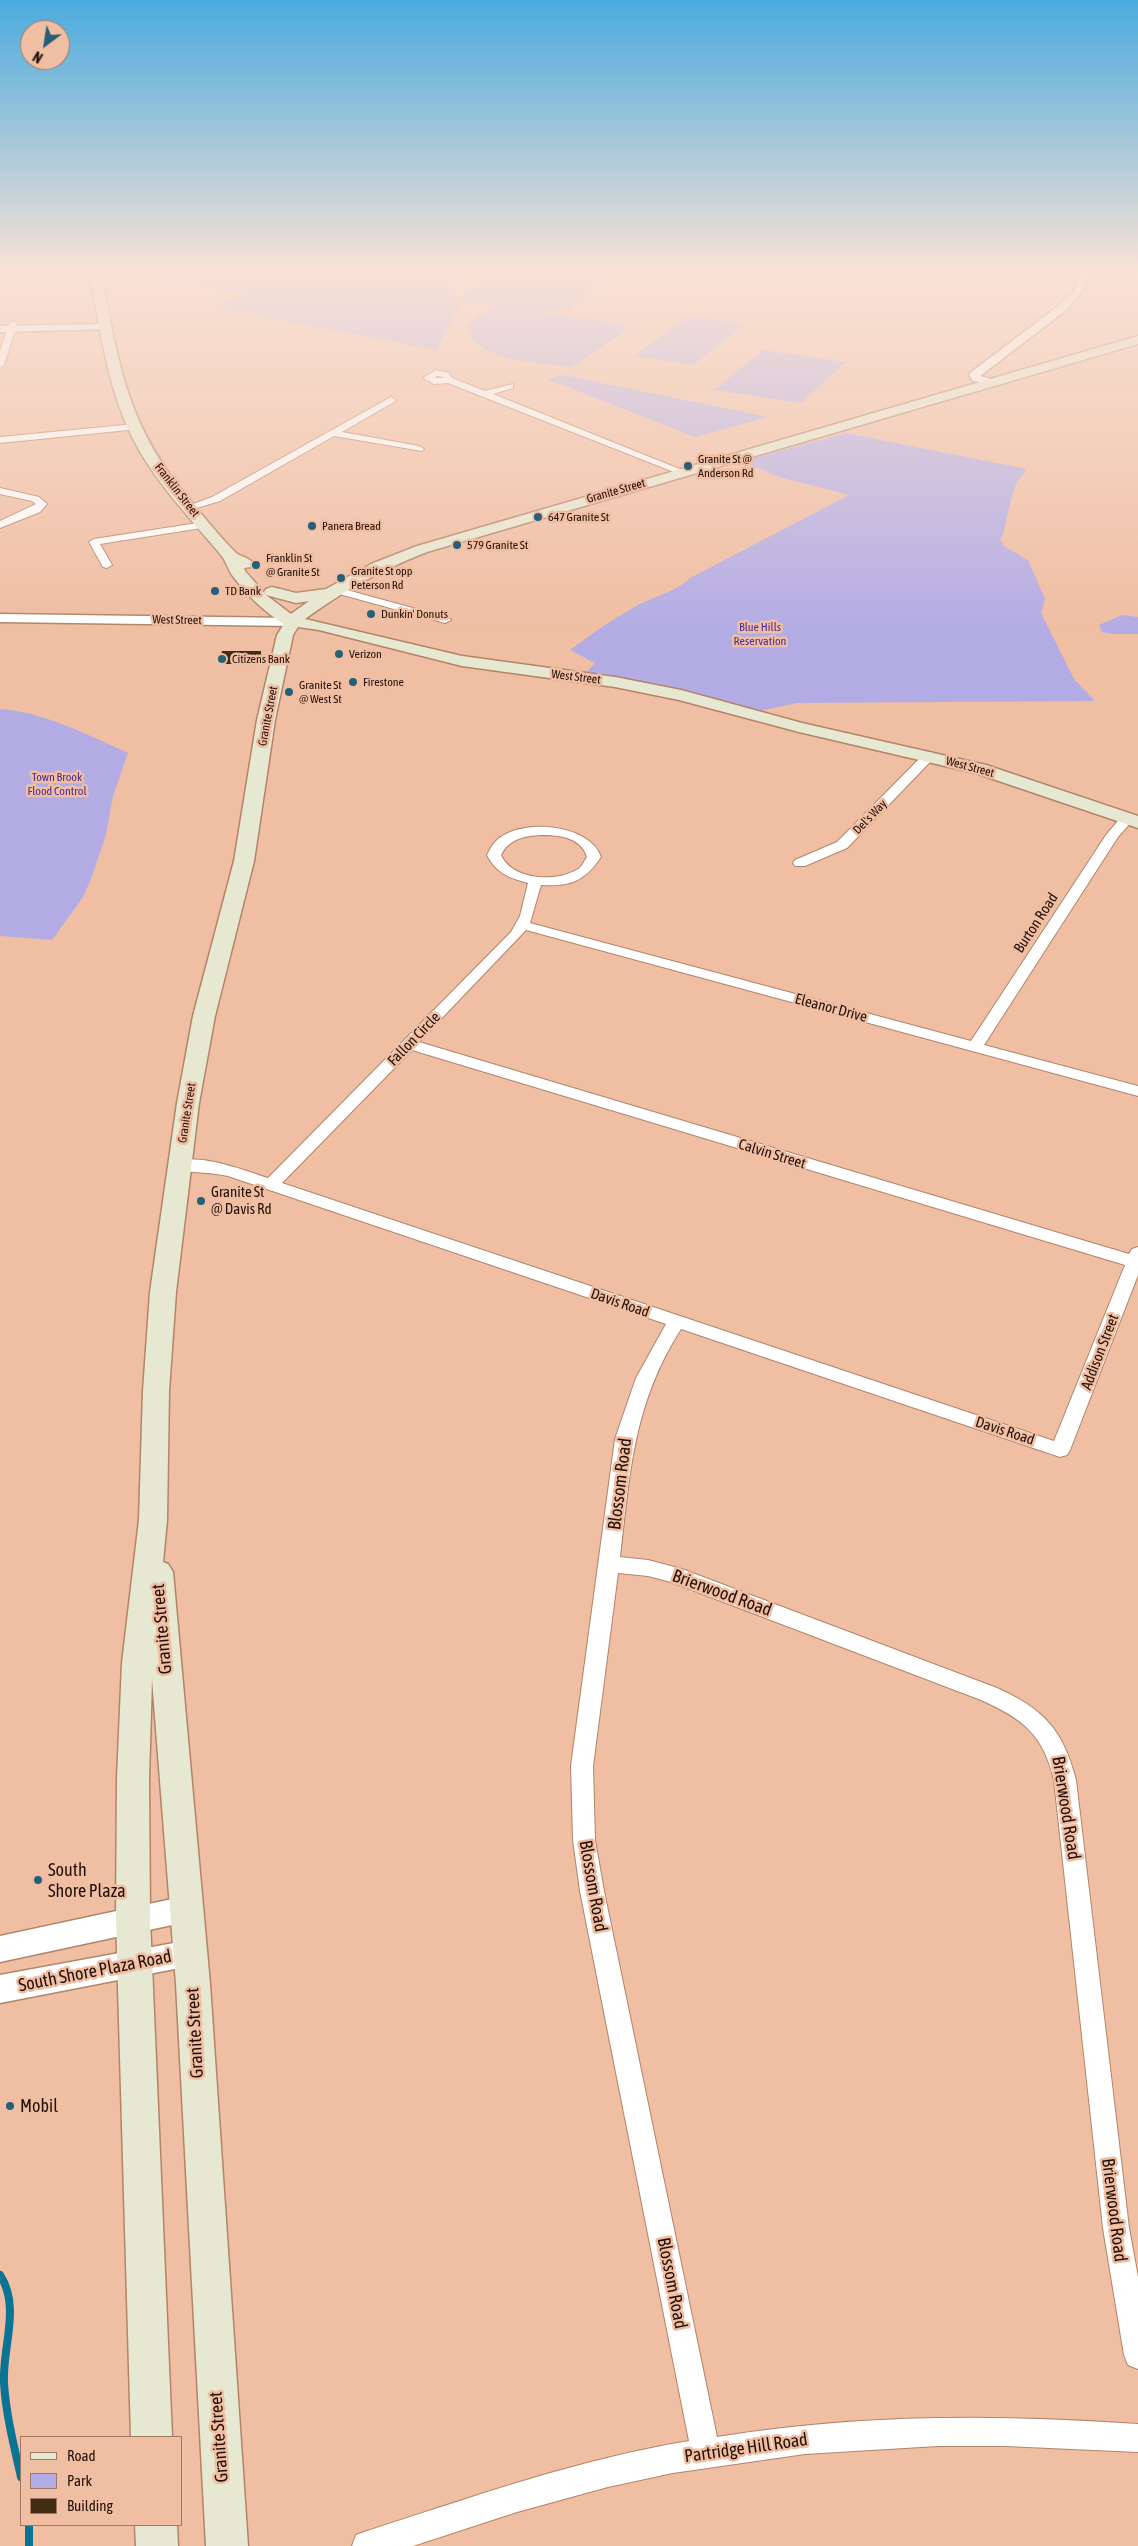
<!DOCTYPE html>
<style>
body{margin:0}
#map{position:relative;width:1138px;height:2546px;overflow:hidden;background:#f0bea3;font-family:"Asap Condensed",sans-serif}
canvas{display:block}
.legend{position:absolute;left:20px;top:2436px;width:162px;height:90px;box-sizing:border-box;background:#f0bea3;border:1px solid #9e7965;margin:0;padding:6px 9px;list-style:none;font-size:15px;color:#231108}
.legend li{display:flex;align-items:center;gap:10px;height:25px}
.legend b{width:25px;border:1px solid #9e7965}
.north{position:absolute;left:20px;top:20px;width:50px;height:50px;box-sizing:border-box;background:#f0bea3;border:1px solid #9e7965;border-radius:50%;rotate:211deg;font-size:14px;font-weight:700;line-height:20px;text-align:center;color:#231108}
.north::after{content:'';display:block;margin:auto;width:18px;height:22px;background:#255f78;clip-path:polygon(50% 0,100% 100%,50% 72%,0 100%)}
</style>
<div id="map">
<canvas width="1138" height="2546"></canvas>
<ul class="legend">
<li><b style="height:6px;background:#e7e8d1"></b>Road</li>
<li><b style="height:14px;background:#b3ace4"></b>Park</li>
<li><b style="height:14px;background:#432d12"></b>Building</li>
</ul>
<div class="north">N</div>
</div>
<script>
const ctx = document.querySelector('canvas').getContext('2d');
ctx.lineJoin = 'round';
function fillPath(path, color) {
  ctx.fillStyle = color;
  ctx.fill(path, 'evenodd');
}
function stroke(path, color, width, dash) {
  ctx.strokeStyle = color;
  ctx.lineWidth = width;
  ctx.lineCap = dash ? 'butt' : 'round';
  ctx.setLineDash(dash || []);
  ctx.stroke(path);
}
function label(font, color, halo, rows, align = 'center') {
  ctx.font = font + ' "Asap Condensed",sans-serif';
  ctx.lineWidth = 5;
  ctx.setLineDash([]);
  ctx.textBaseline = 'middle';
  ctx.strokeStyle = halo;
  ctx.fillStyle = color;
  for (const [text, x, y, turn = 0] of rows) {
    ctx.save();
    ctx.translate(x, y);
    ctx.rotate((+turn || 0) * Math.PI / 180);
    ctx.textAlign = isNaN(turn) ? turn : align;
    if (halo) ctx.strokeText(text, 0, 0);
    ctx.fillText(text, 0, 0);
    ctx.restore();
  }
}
fillPath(new Path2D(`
 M 104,272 L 451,272 L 457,300 C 462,296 467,291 472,288 C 507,266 567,277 605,283 L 568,309 L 548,312 L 458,301 L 459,307 L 436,350 L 214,307 L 243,294 L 143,276 L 106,278 Z
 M 555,272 L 625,272 L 610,281 Z
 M 496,306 L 622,324 L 628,329 L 572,367 C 543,363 474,362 467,327 L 477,316 Z
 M 689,316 L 746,324 L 693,365 L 634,356 Z
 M 763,350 L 846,362 L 801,403 L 714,390 Z
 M 563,375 L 768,417 L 695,437 L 547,379 Z
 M 846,433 L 1027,469 L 1016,484 L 1012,496 L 1003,534 L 1000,539 L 1004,546 L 1028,560 L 1045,599 L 1041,613 L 1074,679 L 1095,701 L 797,703 L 760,711 L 675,688 L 586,673 L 595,663 L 570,650 C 593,633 617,616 642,603 C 658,595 677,591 690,578 L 849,495 L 776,476 L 743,461 Z
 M 1122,615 L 1138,617 L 1138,634 L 1114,634 L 1102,632 L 1099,625 Z
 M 0,709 C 44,712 88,735 128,753 L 113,796 L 106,835 L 91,879 L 83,897 L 52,940 L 0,936 Z`), '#b3ace4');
stroke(new Path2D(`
 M 0,2275 C 21,2307 2,2348 4,2383 C 6,2415 14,2446 21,2477
 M 29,2525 L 29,2546`), '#0a7494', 8);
fillPath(new Path2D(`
 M 222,651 L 261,651 L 261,664 L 219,664 Z`), '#432d12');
const minor = new Path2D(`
 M 13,321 L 17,324 L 4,365 L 0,368 L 0,351 L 9,324 Z
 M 436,370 L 449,373 L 452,378 L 485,391 L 513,384 L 513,388 L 493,394 L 687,472 L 679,474 L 448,383 L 434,384 L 423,378 ZM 437,376 L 443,377 L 443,378 L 434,378 Z
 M 391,397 L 396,400 L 394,402 L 342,432 L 419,446 L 424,449 L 422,451 L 334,436 L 220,501 L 190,510 L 185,507 L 212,497 Z
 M 135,424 L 140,427 L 138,429 L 0,443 L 0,437 Z
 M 0,488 L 39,497 L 47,504 L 40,512 L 0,528 L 0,521 L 36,504 L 32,501 L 0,494 Z
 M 204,522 L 209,525 L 208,527 L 100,544 L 112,565 L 107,568 L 103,567 L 89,542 L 94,539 Z
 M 336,587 L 449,618 L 451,620 L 445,623 L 332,592 L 331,590 Z
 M 929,752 L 933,753 L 935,756 L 933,759 L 847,848 L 805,866 L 795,866 L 793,863 L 795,860 L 837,842 L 925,753 Z
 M 1127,815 L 1134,819 L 1118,837 L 984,1045 L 1138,1086 L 1138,1096 L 526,930 L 419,1042 L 1129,1254 L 1132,1249 L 1138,1247 L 1138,1275 L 1070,1450 L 1067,1455 L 1060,1457 L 681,1329 C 633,1404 630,1472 620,1557 L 648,1560 L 682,1569 L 997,1688 C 1044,1709 1063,1730 1076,1780 L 1129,2228 L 1138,2277 L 1138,2369 L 1128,2365 L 1124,2355 L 1103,2228 L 1054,1780 C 1043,1734 1023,1719 981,1700 L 671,1582 L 648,1576 L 618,1573 L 593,1766 L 595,1840 L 604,1891 L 717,2437 C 856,2414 997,2414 1138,2424 L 1138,2452 L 1005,2446 L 938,2446 L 805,2454 L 673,2473 L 608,2487 L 517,2512 L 413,2546 L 352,2546 L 356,2535 L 367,2531 C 473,2497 579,2459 689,2441 L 580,1891 L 573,1840 L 571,1766 L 615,1439 L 636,1378 L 666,1324 L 228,1176 C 210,1172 191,1173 173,1169 L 171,1165 L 173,1161 C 203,1154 240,1169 268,1178 L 511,932 L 520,916 L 528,883 C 509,878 496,873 487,855 C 489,851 492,845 495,842 C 517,817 590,823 601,857 C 585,881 570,887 541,885 L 530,923 L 971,1041 L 1106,835 L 1122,816 ZM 541,835 C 559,835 581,837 587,857 C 584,861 582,867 578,869 C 556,883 512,880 501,855 C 509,839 524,836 541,835 ZM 412,1050 L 1125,1265 L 1054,1441 L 282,1183 Z`);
const tertiary = new Path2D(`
 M 1083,272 L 1093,272 L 1079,296 L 1065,311 L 980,376 L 999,381 L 999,385 L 973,381 L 969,375 L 970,373 L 1057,307 L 1072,293 Z
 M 105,324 L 109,325 L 109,329 L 0,332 L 0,326 Z
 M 0,614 L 292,618 L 299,622 L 292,626 L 0,622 Z
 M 186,1896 L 196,1900 L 200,1909 L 196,1918 L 186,1922 L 0,1962 L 0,1936 Z
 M 190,1940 L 200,1944 L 205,1953 L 200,1962 L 190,1966 L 0,2003 L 0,1975 Z`);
const secondary = new Path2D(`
 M 89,272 L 101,272 C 118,360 126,423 185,494 C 201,513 217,534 235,552 C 240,557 249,557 254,564 L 251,567 L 244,568 L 245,571 L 266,595 L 291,614 L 309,601 L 296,603 L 266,595 L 264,592 L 266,589 L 272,587 L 296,593 L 326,589 L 371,564 L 417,546 L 1138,336 L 1138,344 L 427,552 C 379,571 348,588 305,619 L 462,656 L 615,677 L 681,690 L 802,723 L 986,765 L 1138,816 L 1138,828 L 975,773 L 799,732 L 679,700 L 615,687 L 462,666 L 319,630 L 298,627 L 293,635 L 275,720 L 254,861 L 215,1016 L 199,1103 L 176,1292 L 169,1391 L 167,1520 L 163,1562 L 168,1564 L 173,1572 L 210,1984 L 248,2546 L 206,2546 L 176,1984 L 152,1679 L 149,1778 L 150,1918 L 172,2437 L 131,2437 L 116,1918 L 117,1778 L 122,1663 L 139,1520 L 143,1391 L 150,1292 L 177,1103 L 193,1016 L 234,861 L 257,720 L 277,635 L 284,624 C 263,611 247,595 232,575 C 228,569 226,561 221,555 C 190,518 154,481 132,437 C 107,386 100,328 89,272 Z
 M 135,2525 L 177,2525 L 178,2546 L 136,2546 Z`);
stroke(minor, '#b2846a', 2);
stroke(tertiary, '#b2846a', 3);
stroke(secondary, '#b2846a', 3);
fillPath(minor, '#fff');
fillPath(tertiary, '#fff');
fillPath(secondary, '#e7e8d1');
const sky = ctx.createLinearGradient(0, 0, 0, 629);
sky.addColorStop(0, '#4babde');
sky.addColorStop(0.43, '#f8e2d6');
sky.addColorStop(1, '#f8e2d600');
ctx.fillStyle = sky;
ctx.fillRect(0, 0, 1138, 629);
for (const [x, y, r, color] of [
 [688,466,5,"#255f78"],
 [538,517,5,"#255f78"],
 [312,526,5,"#255f78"],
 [457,545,5,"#255f78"],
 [256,565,5,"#255f78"],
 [341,578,5,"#255f78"],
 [215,591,5,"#255f78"],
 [371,614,5,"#255f78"],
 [339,654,5,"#255f78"],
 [222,659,5,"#255f78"],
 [353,682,5,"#255f78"],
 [289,692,5,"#255f78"],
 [201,1201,5,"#255f78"],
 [38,1880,5,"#255f78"],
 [10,2106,5,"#255f78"]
]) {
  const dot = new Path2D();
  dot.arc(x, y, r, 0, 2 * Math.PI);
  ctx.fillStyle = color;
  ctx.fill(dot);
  stroke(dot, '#f0bea3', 2);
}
label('12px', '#231108', '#f0bea3', [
 ["Granite St @",698,459],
 ["Anderson Rd",698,473],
 ["647 Granite St",548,517],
 ["Panera Bread",322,526],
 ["579 Granite St",467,545],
 ["Franklin St",266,558],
 ["@ Granite St",266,572],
 ["Granite St opp",351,571],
 ["Peterson Rd",351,585],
 ["TD Bank",225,591],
 ["Dunkin' Donuts",381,614],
 ["Verizon",349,654],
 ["Citizens Bank",232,659],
 ["Firestone",363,682],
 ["Granite St",299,685],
 ["@ West St",299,699]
], 'left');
label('12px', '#231108', '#f0bea3', [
 ["Franklin Street",177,490,52],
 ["Granite Street",616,491,-16],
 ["West Street",177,620,1],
 ["West Street",576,677,7],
 ["Granite Street",268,716,-79],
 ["West Street",970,767,15],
 ["Del's Way",870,817,-46],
 ["Granite Street",187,1113,-81]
]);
label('12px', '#4a2d95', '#f0bea3', [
 ["Blue Hills",760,627],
 ["Reservation",760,641],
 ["Town Brook",57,777],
 ["Flood Control",57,791]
]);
label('15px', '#231108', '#f0bea3', [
 ["Burton Road",1036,923,-57],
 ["Eleanor Drive",831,1008,15],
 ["Fallon Circle",414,1039,-46],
 ["Calvin Street",772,1154,17],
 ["Davis Road",620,1303,19],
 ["Addison Street",1100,1352,-69],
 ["Davis Road",1005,1431,18]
]);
label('15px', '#231108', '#f0bea3', [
 ["Granite St",211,1192],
 ["@ Davis Rd",211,1209]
], 'left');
label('18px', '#231108', '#f0bea3', [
 ["Blossom Road",620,1484,-83],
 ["Brierwood Road",722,1593,20],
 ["Granite Street",162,1629,-95],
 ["Brierwood Road",1066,1808,81],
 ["Blossom Road",593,1886,80],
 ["South Shore Plaza Road",95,1971,-11],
 ["Granite Street",195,2033,-93],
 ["Brierwood Road",1114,2210,83],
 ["Blossom Road",672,2283,79],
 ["Granite Street",219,2437,-94],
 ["Partridge Hill Road",746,2448,-8]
]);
label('18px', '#231108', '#f0bea3', [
 ["South",48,1870],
 ["Shore Plaza",48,1891],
 ["Mobil",20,2106]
], 'left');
</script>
